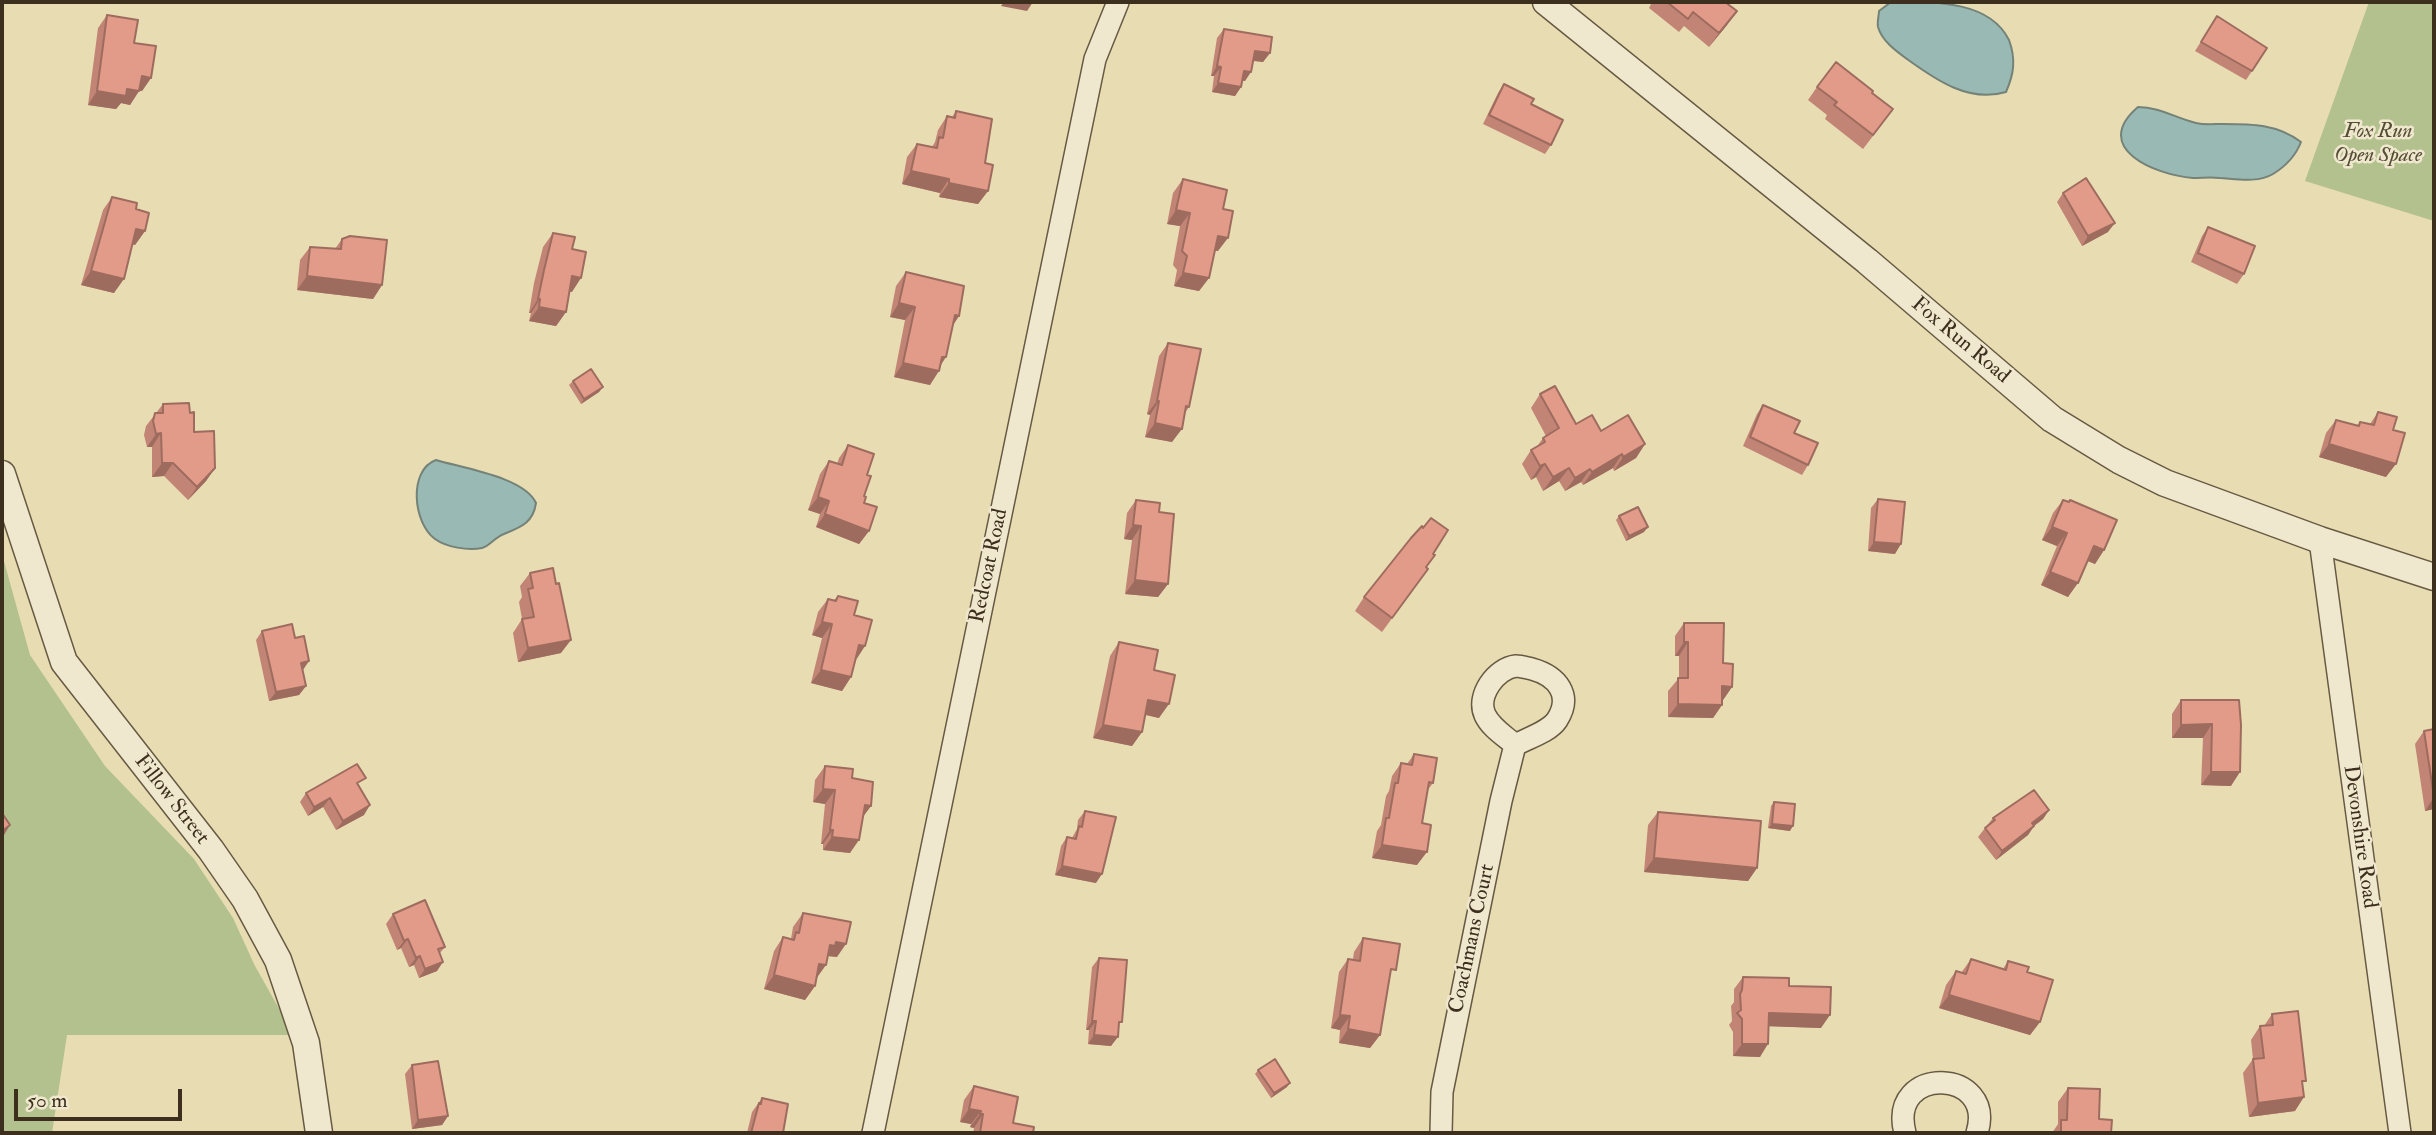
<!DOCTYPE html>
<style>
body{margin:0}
#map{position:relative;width:2436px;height:1135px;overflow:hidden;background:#e8dcb3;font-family:"IM FELL Double Pica",serif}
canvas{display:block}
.frame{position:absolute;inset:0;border:4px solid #3c2f1e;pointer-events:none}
.scale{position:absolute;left:14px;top:1089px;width:168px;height:32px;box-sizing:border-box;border:4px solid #3c2f1e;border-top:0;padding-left:9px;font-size:21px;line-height:24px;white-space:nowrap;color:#3c2f1e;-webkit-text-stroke:5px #f0e8ce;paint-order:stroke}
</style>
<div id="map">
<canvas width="2436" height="1135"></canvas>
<div class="frame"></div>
<div class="scale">50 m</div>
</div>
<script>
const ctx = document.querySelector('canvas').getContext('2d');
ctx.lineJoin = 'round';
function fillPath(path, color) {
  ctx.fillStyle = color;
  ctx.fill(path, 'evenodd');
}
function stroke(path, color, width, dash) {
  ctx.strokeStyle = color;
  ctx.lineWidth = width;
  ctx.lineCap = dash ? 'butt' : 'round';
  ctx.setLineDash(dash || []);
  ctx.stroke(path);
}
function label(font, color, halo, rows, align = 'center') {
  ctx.font = font + ' "IM FELL Double Pica",serif';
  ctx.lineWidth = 5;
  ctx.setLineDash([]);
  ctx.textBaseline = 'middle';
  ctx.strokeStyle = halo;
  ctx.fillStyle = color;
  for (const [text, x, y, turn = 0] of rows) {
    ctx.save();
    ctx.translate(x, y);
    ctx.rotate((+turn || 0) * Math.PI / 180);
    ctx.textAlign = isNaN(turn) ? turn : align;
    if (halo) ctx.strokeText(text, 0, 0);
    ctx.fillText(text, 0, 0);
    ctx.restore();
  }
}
fillPath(new Path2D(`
 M 2369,2 L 2434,2 L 2434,221 L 2305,181 Z
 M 2,554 L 30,655 L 105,766 L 194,859 L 233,918 L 255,966 L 294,1035 L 67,1035 L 52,1133 L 2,1133 Z`), '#b3c18f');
const water = new Path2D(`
 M 1891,2 C 1934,2 1989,0 2009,40 C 2016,59 2014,74 2006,92 C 1969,103 1936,80 1907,59 C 1896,51 1882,41 1878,27 C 1877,22 1879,15 1879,11 Z
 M 2138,107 C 2160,107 2175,118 2196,123 C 2204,125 2214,124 2223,124 C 2252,124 2277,124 2301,142 C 2296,155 2286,166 2273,174 C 2258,183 2237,179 2220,178 C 2211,177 2202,178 2193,178 C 2155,175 2090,148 2138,107 Z
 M 436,460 C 462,468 524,477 536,503 C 533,523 521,527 504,534 C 495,537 490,546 482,548 C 468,551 446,547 435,539 C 413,523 408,470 436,460 Z`);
fillPath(water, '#99bab4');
stroke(water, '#748278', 2);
const minor = new Path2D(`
 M 2320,540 L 2400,1133
 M 873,1133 L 1095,59 L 1118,2
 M 1441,1133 L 1442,1092 L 1501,801 L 1515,745 C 1528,738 1549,732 1557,720 C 1573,695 1557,676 1532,669 C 1527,668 1521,666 1516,666 C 1496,668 1476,696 1485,715 C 1491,728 1505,736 1515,745
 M 1905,1133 C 1887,1064 1997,1068 1977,1133`);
const tertiary = new Path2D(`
 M 1546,2 L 1867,261 L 2052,419 L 2119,460 L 2165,483 L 2320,540 L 2434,577
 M 2,474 L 64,662 L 211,850 L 245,899 L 278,960 L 306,1043 L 319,1133`);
stroke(minor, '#675a43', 24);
stroke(tertiary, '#675a43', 29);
stroke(minor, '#f0e8ce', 21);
stroke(tertiary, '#f0e8ce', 26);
fillPath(new Path2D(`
 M 1648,2 L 1725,2 L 1727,25 L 1709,47 L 1684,26 L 1679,32 L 1649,8 L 1651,4 Z
 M 107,15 L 134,43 L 151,78 L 142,91 L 139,91 L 130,105 L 121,103 L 116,109 L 88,105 L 98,28 Z
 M 2217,16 L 2252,71 L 2246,80 L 2195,51 Z
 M 1224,29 L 1270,53 L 1263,62 L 1253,61 L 1245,81 L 1242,81 L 1241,87 L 1235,96 L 1212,92 L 1214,76 L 1211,76 L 1217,38 Z
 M 1504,84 L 1531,104 L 1551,145 L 1545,154 L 1483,124 L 1498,93 Z
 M 1817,87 L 1872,93 L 1883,123 L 1863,149 L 1825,119 L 1827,115 L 1808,100 Z
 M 956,111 L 985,163 L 988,191 L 978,204 L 939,197 L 940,193 L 902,184 L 907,157 L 917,144 L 932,147 L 935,142 L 938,130 L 947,116 L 952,117 Z
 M 1183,179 L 1223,209 L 1218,251 L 1215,251 L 1209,278 L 1199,291 L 1174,286 L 1177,270 L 1173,265 L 1180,226 L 1167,224 L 1173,193 Z
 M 2063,193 L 2108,232 L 2082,246 L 2057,202 Z
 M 112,197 L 136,209 L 145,231 L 135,245 L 132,244 L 114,293 L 81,285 L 103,210 Z
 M 2208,227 L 2244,274 L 2237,284 L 2191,262 L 2202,236 Z
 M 553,233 L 572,249 L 572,292 L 569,291 L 566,312 L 556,326 L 529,321 L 531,313 L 529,313 L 534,283 L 543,247 Z
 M 342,239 L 382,285 L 373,299 L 297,290 L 300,260 L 310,247 L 335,249 Z
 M 906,272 L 959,316 L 952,326 L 930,385 L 894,377 L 905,320 L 890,317 L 896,286 Z
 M 1168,343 L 1189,407 L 1185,413 L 1172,442 L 1145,437 L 1150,415 L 1147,414 L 1159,356 Z
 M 573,381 L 603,387 L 599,392 L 581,404 L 569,385 Z
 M 1540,394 L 1576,424 L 1645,444 L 1636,458 L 1614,471 L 1613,468 L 1583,485 L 1581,482 L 1565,491 L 1559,481 L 1543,491 L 1536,477 L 1531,480 L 1522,464 L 1531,450 L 1536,448 L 1543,438 L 1546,436 L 1531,408 Z
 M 163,404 L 190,413 L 194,432 L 215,468 L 206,481 L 188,500 L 164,476 L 152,477 L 152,447 L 147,447 L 144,435 L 146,426 Z
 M 1763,405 L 1794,433 L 1808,465 L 1802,475 L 1743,446 L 1757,414 Z
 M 2378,412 L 2393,430 L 2386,477 L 2319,457 L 2326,433 L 2336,420 L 2357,426 L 2360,422 L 2370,424 Z
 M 848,445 L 867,475 L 864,496 L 869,531 L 859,544 L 816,527 L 820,514 L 808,510 L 820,474 L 829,461 L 837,464 L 839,458 Z
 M 1878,499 L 1895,554 L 1868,551 L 1871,508 Z
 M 1136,500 L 1168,584 L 1158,597 L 1125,594 L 1132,540 L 1124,539 L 1127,513 Z
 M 2063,500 L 2104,550 L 2095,564 L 2087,561 L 2068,597 L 2041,585 L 2057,546 L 2042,540 L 2053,513 Z
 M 1619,516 L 1644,532 L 1626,541 L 1616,520 Z
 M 1433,554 L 1435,555 L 1426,568 L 1428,569 L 1382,632 L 1355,611 L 1364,597 Z
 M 530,573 L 561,653 L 518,662 L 513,633 L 522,619 L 519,602 L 522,597 L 520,586 Z
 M 838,596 L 854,615 L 856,660 L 851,677 L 842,691 L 811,683 L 822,638 L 812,635 L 818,612 L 828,599 L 834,600 Z
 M 1684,623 L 1723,663 L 1732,687 L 1723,700 L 1722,705 L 1713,718 L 1668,717 L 1668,691 L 1679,678 L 1679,656 L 1675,656 L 1675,636 Z
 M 262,631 L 306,686 L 299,695 L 269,701 L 256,640 Z
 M 1119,642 L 1154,670 L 1159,718 L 1145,715 L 1142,732 L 1132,746 L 1093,738 L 1110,656 Z
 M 2181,700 L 2239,700 L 2231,786 L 2201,785 L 2203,738 L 2172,738 L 2172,714 Z
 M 2434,729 L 2434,809 L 2425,811 L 2415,744 L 2424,731 Z
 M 1414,754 L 1433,783 L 1427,791 L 1417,865 L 1372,858 L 1377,831 L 1381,825 L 1386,796 L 1389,791 L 1392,776 L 1401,763 L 1407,764 Z
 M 825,766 L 852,778 L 871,806 L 863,817 L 850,853 L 823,850 L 823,844 L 821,844 L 825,804 L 813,802 L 815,780 Z
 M 360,787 L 364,815 L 336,830 L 323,807 L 308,816 L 300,802 L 306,793 Z
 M 1774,802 L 1790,831 L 1768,828 L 1771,806 Z
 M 2049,810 L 2043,819 L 2034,826 L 2028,835 L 1996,860 L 1978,837 L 1993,818 Z
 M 1085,811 L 1096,883 L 1055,875 L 1061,846 L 1067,837 L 1072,838 L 1077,829 L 1078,820 Z
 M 1658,812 L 1757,868 L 1748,881 L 1644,872 L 1648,825 Z
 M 803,913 L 837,957 L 828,956 L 816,979 L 815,986 L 805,1000 L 764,989 L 774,951 L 783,937 L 791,939 L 793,927 Z
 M 393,914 L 445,947 L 440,953 L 437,971 L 419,978 L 414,965 L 409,967 L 401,948 L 397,950 L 386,924 Z
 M 1363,938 L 1390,978 L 1380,1035 L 1370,1048 L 1339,1043 L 1340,1030 L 1331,1028 L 1339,972 L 1348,959 L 1353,959 L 1354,952 Z
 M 1099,958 L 1118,1027 L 1111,1046 L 1088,1044 L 1089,1030 L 1086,1030 L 1092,967 Z
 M 1971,959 L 2003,969 L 2008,961 L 2027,972 L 2040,1022 L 2030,1035 L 1939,1008 L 1946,985 L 1956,971 L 1961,973 Z
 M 1743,977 L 1789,986 L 1821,1028 L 1769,1026 L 1760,1057 L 1733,1056 L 1733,1032 L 1729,1025 L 1732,1021 L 1731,1006 L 1734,1002 L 1734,989 Z
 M 2272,1014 L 2303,1085 L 2295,1111 L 2249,1117 L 2243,1073 L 2253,1059 L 2251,1040 L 2260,1026 L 2264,1026 Z
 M 412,1065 L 448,1116 L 442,1125 L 412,1129 L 405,1074 Z
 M 1258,1070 L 1287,1087 L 1271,1098 L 1255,1074 Z
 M 974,1086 L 1013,1123 L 1033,1133 L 973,1133 L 974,1128 L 970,1127 L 971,1124 L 960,1122 L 964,1100 Z
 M 2068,1088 L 2099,1119 L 2111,1133 L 2052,1133 L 2058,1124 L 2058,1102 Z
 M 762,1098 L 783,1133 L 747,1133 L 752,1112 Z`), '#c28575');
fillPath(new Path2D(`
 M 1004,2 L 1033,2 L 1027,11 L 1001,6 Z
 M 1737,11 L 1727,25 L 1709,47 L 1719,33 Z
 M 1255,51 L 1270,53 L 1263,62 L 1249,60 Z
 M 1217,66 L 1221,67 L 1214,76 L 1211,76 Z
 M 1244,71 L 1251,72 L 1245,81 L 1237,80 Z
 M 142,76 L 151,78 L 142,91 L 132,90 Z
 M 1218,83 L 1241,87 L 1235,96 L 1212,92 Z
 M 127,89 L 139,91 L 130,105 L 121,103 L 116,109 L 88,105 L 97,91 Z
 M 911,171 L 949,179 L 940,193 L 902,184 Z
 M 949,183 L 988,191 L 978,204 L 939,197 Z
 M 1176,210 L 1190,213 L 1180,226 L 1167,224 Z
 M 2115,223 L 2108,232 L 2082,246 L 2088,236 Z
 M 136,229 L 145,231 L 135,245 L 127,243 Z
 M 1218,236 L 1228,238 L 1218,251 L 1209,249 Z
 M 91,271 L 124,279 L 114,293 L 81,285 Z
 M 1183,273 L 1209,278 L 1199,291 L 1174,286 Z
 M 307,276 L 382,285 L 373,299 L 297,290 Z
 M 572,276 L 581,278 L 572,292 L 563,290 Z
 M 538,299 L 540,299 L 531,313 L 529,313 Z
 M 899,303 L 915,307 L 905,320 L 890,317 Z
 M 539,307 L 566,312 L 556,326 L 529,321 Z
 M 955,315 L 959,316 L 950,330 Z
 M 942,357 L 946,357 L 937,371 L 939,371 L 930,385 L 894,377 L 903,363 Z
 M 603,387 L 599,392 L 581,404 L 584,399 Z
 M 1157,401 L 1159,401 L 1150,415 L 1147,414 Z
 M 1155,423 L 1182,429 L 1172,442 L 1145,437 Z
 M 161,433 L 152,447 L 147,447 L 156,434 Z
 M 1645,444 L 1636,458 L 1614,471 L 1623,457 Z
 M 2329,444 L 2396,464 L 2386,477 L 2319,457 Z
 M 1622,454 L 1613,468 L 1583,485 L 1592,472 Z
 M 162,463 L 173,463 L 164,476 L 152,477 Z
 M 1545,464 L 1536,477 L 1531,480 L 1540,466 Z
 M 215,468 L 206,481 L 188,500 L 197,487 Z
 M 1569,468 L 1559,481 L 1543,491 L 1553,477 Z
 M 1590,469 L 1581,482 L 1565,491 L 1575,478 Z
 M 818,497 L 829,501 L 820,514 L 808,510 Z
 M 825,514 L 869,531 L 859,544 L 816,527 Z
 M 1133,525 L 1141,526 L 1132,540 L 1124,539 Z
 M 1648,527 L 1644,532 L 1626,541 L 1629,536 Z
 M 2052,527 L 2067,533 L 2057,546 L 2042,540 Z
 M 1874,542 L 1901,544 L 1895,554 L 1868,551 Z
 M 2094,546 L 2104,550 L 2095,564 L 2084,559 Z
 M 2050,572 L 2078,583 L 2068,597 L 2041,585 Z
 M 1135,580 L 1168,584 L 1158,597 L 1125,594 Z
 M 822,622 L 832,624 L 822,638 L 812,635 Z
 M 571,640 L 561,653 L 518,662 L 528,648 Z
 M 1684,642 L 1688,642 L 1679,656 L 1675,656 Z
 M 859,645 L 865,646 L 856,660 Z
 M 309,661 L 303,670 L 301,663 Z
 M 821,670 L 851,677 L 842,691 L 811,683 Z
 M 306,686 L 299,695 L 269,701 L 276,692 Z
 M 1722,686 L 1732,687 L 1723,700 Z
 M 1148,700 L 1169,704 L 1159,718 L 1139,713 Z
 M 1678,704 L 1722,705 L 1713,718 L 1668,717 Z
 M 2212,724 L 2203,738 L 2172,738 L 2181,725 Z
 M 1103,725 L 1142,732 L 1132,746 L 1093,738 Z
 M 2211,772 L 2240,772 L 2231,786 L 2201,785 Z
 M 823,789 L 835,790 L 825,804 L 813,802 Z
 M 2434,797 L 2434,809 L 2425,811 Z
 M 330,798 L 323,807 L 308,816 L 314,807 Z
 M 370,805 L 364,815 L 336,830 L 343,821 Z
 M 865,805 L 871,806 L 861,819 Z
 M 2049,810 L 2043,819 L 2026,832 L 2032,823 Z
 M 1772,824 L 1793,826 L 1790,831 L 1768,828 Z
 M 10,825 L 4,835 L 2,836 L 2,831 Z
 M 2034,826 L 2028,835 L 1996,860 L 2002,851 Z
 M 830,830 L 833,830 L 823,844 L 821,844 Z
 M 832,837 L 859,840 L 850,853 L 823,850 Z
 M 1382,845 L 1427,852 L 1417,865 L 1372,858 Z
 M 1654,858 L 1757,868 L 1748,881 L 1644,872 Z
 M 1062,866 L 1102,874 L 1096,883 L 1055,875 Z
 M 408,939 L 401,948 L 397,950 L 404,941 Z
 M 836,942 L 846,944 L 837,957 L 828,956 L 830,945 Z
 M 420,956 L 414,965 L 409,967 L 416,958 Z
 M 443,962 L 437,971 L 419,978 L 425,969 Z
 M 819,964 L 826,965 L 816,979 Z
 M 774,975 L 815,986 L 805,1000 L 764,989 Z
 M 1949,995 L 2040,1022 L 2030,1035 L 1939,1008 Z
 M 1769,1013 L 1830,1015 L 1821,1028 L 1760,1026 Z
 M 1340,1015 L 1350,1016 L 1340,1030 L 1331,1028 Z
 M 1092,1021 L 1096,1021 L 1089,1030 L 1086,1030 Z
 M 1348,1029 L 1380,1035 L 1370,1048 L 1339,1043 Z
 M 1094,1035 L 1118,1037 L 1111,1046 L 1088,1044 Z
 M 1742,1044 L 1768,1044 L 1760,1057 L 1733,1056 Z
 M 1290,1083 L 1287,1087 L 1271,1098 L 1274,1093 Z
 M 2304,1097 L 2295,1111 L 2249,1117 L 2258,1103 Z
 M 969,1109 L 981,1111 L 971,1124 L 960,1122 Z
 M 980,1114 L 983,1114 L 974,1128 L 970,1127 Z
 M 448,1116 L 442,1125 L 412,1129 L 418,1120 Z`), '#9e6c5f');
const building = new Path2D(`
 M 1667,2 L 1725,2 L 1737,11 L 1719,33 L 1693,12 L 1688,19 Z
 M 107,15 L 138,20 L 134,43 L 156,46 L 151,78 L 142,76 L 139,91 L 127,89 L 126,96 L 97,91 Z
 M 2217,16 L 2267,48 L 2252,71 L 2201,42 Z
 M 1224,29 L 1272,37 L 1270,53 L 1255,51 L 1251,72 L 1244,71 L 1241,87 L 1218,83 L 1221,67 L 1217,66 Z
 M 1836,62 L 1873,91 L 1872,93 L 1893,109 L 1873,135 L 1834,105 L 1837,102 L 1817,87 Z
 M 1504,84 L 1534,99 L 1531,104 L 1563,120 L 1551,145 L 1489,115 Z
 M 956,111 L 992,119 L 985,163 L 993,165 L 988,191 L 949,183 L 949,179 L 911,171 L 917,144 L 937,148 L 939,137 L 943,138 L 947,116 L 955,118 Z
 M 2086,178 L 2115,223 L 2088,236 L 2063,193 Z
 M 1183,179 L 1227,190 L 1223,209 L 1233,211 L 1228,238 L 1218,236 L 1209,278 L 1183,273 L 1187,256 L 1182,251 L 1190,213 L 1176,210 Z
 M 112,197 L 137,203 L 136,209 L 149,213 L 145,231 L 136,229 L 124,279 L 91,271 Z
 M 2208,227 L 2255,246 L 2244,274 L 2198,253 Z
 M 553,233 L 575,237 L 572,249 L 586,252 L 581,278 L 572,276 L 566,312 L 539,307 L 540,299 L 538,299 L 544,270 Z
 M 350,236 L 387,240 L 382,285 L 307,276 L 310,247 L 341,249 L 342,239 Z
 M 906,272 L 964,286 L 959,316 L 955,315 L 946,357 L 942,357 L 939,371 L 903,363 L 915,307 L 899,303 Z
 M 1168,343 L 1201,349 L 1189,407 L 1186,406 L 1182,429 L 1155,423 L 1159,401 L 1157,401 Z
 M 591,369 L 603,387 L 584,399 L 573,381 Z
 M 1555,386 L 1576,424 L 1592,415 L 1601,431 L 1628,415 L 1645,444 L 1623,457 L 1622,454 L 1592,472 L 1590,469 L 1575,478 L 1569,468 L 1553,477 L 1545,464 L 1540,466 L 1531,450 L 1545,442 L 1543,438 L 1559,428 L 1540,394 Z
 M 189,403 L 190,413 L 194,412 L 194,432 L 214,431 L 215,468 L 197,487 L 173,463 L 162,463 L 161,433 L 156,434 L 153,421 L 155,413 L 163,413 L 163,404 Z
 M 1763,405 L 1800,421 L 1794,433 L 1818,443 L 1808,465 L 1750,437 Z
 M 2378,412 L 2397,417 L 2393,430 L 2405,433 L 2396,464 L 2329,444 L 2336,420 L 2359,426 L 2360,422 L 2374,425 Z
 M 848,445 L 874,454 L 867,475 L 871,476 L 864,496 L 866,497 L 864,503 L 877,507 L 869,531 L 825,514 L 829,501 L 818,497 L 829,461 L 842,465 Z
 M 1878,499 L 1905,502 L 1901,544 L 1874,542 Z
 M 1136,500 L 1160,503 L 1159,512 L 1174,514 L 1168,584 L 1135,580 L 1141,526 L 1133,525 Z
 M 2063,500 L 2069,502 L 2070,500 L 2117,520 L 2104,550 L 2094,546 L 2078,583 L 2050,572 L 2067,533 L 2052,527 Z
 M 1638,507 L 1648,527 L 1629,536 L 1619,516 Z
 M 1431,518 L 1448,530 L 1433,554 L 1435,555 L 1426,567 L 1428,569 L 1392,618 L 1364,597 L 1411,538 L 1422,526 L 1423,528 Z
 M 553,568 L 556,584 L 559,583 L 571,640 L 528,648 L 522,619 L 534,617 L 528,589 L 533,588 L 530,573 Z
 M 838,596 L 858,601 L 854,615 L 872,620 L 865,646 L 859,645 L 851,677 L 821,670 L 832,624 L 822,622 L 828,599 L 836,601 Z
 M 1684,623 L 1724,623 L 1723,663 L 1733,664 L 1732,687 L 1722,686 L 1722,705 L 1678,704 L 1678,678 L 1688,678 L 1688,642 L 1684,642 Z
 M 292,624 L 295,638 L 304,636 L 309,661 L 301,663 L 306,686 L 276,692 L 262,631 Z
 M 1119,642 L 1158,650 L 1154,670 L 1175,675 L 1169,704 L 1148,700 L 1142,732 L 1103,725 Z
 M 2181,700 L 2239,700 L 2241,725 L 2240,772 L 2211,772 L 2212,724 L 2181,725 Z
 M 2434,729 L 2434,797 L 2424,731 Z
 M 1414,754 L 1437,758 L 1433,783 L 1429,782 L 1422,823 L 1431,825 L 1427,852 L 1382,845 L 1386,818 L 1389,818 L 1395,783 L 1398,783 L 1401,763 L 1412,765 Z
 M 357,764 L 366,778 L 357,783 L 370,805 L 343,821 L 330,798 L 314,807 L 306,793 Z
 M 825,766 L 853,769 L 852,778 L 873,782 L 871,806 L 865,805 L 859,840 L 832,837 L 833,830 L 830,830 L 835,790 L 823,789 Z
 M 2034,790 L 2049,810 L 2032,823 L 2034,826 L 2002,851 L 1985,828 L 1995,820 L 1993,818 Z
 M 1774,802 L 1795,804 L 1793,826 L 1772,824 Z
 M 1085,811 L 1116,817 L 1102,874 L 1062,866 L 1067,837 L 1076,839 L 1079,826 L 1082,827 Z
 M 1658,812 L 1761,821 L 1757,868 L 1654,858 Z
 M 2,813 L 10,825 L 2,831 Z
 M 425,900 L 445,947 L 438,949 L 443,962 L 425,969 L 420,956 L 416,958 L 408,939 L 404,941 L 393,914 Z
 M 803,913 L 851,922 L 846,944 L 836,942 L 835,946 L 830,945 L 826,965 L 819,964 L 815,986 L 774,975 L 783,937 L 794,940 L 796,932 L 799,933 Z
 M 1363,938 L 1400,944 L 1396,970 L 1391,969 L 1380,1035 L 1348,1029 L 1350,1016 L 1340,1015 L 1348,959 L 1360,961 Z
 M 1099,958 L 1127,960 L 1122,1022 L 1119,1022 L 1118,1037 L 1094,1035 L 1096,1021 L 1092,1021 Z
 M 1971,959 L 2006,970 L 2008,961 L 2029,967 L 2027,972 L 2053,980 L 2040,1022 L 1949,995 L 1956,971 L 1966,974 Z
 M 1743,977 L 1789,978 L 1789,986 L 1831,987 L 1830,1015 L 1769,1013 L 1768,1044 L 1742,1044 L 1742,1019 L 1737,1013 L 1741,1010 L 1740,994 L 1742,990 Z
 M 2298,1011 L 2306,1081 L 2302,1081 L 2304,1097 L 2258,1103 L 2253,1059 L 2264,1058 L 2260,1026 L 2273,1025 L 2272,1014 Z
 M 1275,1059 L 1290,1083 L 1274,1093 L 1258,1070 Z
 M 438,1061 L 448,1116 L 418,1120 L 412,1065 Z
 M 974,1086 L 1018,1097 L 1013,1123 L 1034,1127 L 1033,1133 L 980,1133 L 983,1114 L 980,1114 L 981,1111 L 969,1109 Z
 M 2068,1088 L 2100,1089 L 2099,1119 L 2112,1120 L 2111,1133 L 2061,1133 L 2061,1120 L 2067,1120 Z
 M 762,1098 L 788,1104 L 783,1133 L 751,1133 L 759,1103 L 761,1104 Z`);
fillPath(building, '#e29b88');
stroke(building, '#9e6c5f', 2);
label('italic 21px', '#544c35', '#f0e8ce', [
 ["Fox Run",2378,132],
 ["Open Space",2378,156]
]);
label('21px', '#3c2f1e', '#f0e8ce', [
 ["Fox Run Road",1960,341,40],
 ["Redcoat Road",990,566,-78],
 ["Fillow Street",171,800,52],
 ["Devonshire Road",2359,837,82],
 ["Coachmans Court",1473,939,-78]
]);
</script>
